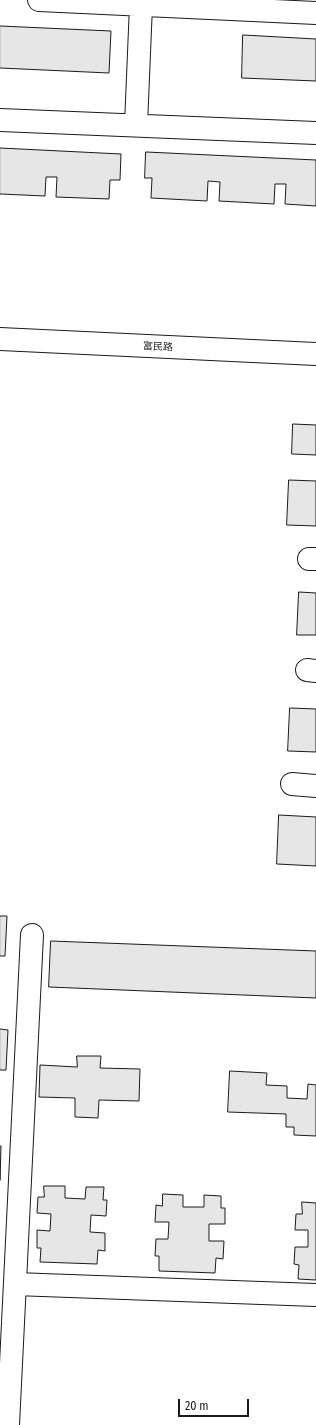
<!DOCTYPE html>
<meta charset="utf-8">
<style>
body{margin:0}
#map{position:relative;width:316px;height:1425px;overflow:hidden;background:#fff;font-family:"Fira Sans Condensed",sans-serif}
canvas{display:block}
.scale{position:absolute;left:178px;top:1399px;width:71px;height:18px;box-sizing:border-box;border:2px solid #1a1a1a;border-top:0;padding-left:5px;font-size:12px;line-height:14px;white-space:nowrap;color:#1a1a1a;-webkit-text-stroke:3px #fff;paint-order:stroke}
</style>
<div id="map">
<canvas width="316" height="1425"></canvas>
<div class="scale">20 m</div>
</div>
<script>
const ctx = document.querySelector('canvas').getContext('2d');
ctx.lineJoin = 'round';
function fillPath(path, color) {
  ctx.fillStyle = color;
  ctx.fill(path, 'evenodd');
}
function stroke(path, color, width, dash) {
  ctx.strokeStyle = color;
  ctx.lineWidth = width;
  ctx.lineCap = dash ? 'butt' : 'round';
  ctx.setLineDash(dash || []);
  ctx.stroke(path);
}
function label(font, color, halo, rows, align = 'center') {
  ctx.font = font + ' "Fira Sans Condensed","Noto Sans SC",sans-serif';
  ctx.lineWidth = 3;
  ctx.setLineDash([]);
  ctx.textBaseline = 'middle';
  ctx.strokeStyle = halo;
  ctx.fillStyle = color;
  for (const [text, x, y, turn = 0] of rows) {
    ctx.save();
    ctx.translate(x, y);
    ctx.rotate((+turn || 0) * Math.PI / 180);
    ctx.textAlign = isNaN(turn) ? turn : align;
    if (halo) ctx.strokeText(text, 0, 0);
    ctx.fillText(text, 0, 0);
    ctx.restore();
  }
}
const building = new Path2D(`
 M 0,26 L 111,31 L 109,73 L 0,68 Z
 M 243,35 L 316,39 L 316,81 L 242,78 Z
 M 0,148 L 121,154 L 120,180 L 110,180 L 109,199 L 56,197 L 57,177 L 46,177 L 45,196 L 0,194 Z
 M 146,152 L 316,160 L 316,206 L 285,204 L 286,184 L 275,184 L 274,204 L 219,201 L 220,182 L 208,181 L 207,201 L 151,198 L 152,178 L 145,178 Z
 M 293,424 L 316,425 L 316,455 L 292,454 Z
 M 289,480 L 316,481 L 316,526 L 287,525 Z
 M 299,592 L 316,593 L 316,635 L 297,635 Z
 M 290,708 L 316,709 L 316,752 L 288,751 Z
 M 279,815 L 316,817 L 316,866 L 277,864 Z
 M 0,916 L 7,916 L 5,956 L 0,956 Z
 M 51,941 L 316,951 L 316,998 L 49,987 Z
 M 0,1029 L 8,1030 L 6,1070 L 0,1070 Z
 M 77,1056 L 101,1056 L 100,1068 L 140,1069 L 139,1101 L 99,1100 L 98,1118 L 75,1117 L 75,1098 L 39,1097 L 40,1065 L 77,1067 Z
 M 230,1071 L 267,1073 L 266,1085 L 287,1086 L 287,1098 L 307,1099 L 308,1084 L 316,1085 L 316,1136 L 294,1135 L 294,1127 L 286,1127 L 286,1114 L 228,1112 Z
 M 0,1146 L 1,1146 L 0,1180 Z
 M 44,1186 L 65,1186 L 65,1198 L 85,1199 L 86,1187 L 104,1187 L 103,1200 L 107,1200 L 106,1216 L 91,1215 L 90,1232 L 105,1233 L 105,1251 L 98,1250 L 97,1264 L 40,1262 L 41,1248 L 37,1248 L 37,1230 L 50,1231 L 51,1214 L 37,1213 L 38,1197 L 44,1197 Z
 M 163,1194 L 183,1195 L 183,1207 L 204,1207 L 204,1195 L 221,1196 L 221,1208 L 225,1208 L 225,1224 L 209,1224 L 209,1241 L 224,1241 L 223,1259 L 216,1258 L 215,1273 L 159,1271 L 159,1256 L 155,1256 L 156,1239 L 168,1239 L 169,1222 L 155,1222 L 156,1205 L 162,1206 Z
 M 302,1202 L 316,1203 L 316,1280 L 298,1279 L 299,1265 L 294,1264 L 295,1247 L 308,1247 L 308,1230 L 295,1230 L 296,1214 L 302,1214 Z`);
fillPath(building, '#e6e6e6');
stroke(building, '#1a1a1a', 1);
const minor = new Path2D(`
 M 39,0 L 316,13
 M 0,120 L 316,133
 M 136,125 L 141,5
 M 0,339 L 316,354
 M 309,559 L 316,559
 M 307,670 L 316,671
 M 292,784 L 316,786
 M 15,1284 L 316,1295
 M 8,1425 L 32,935`);
stroke(minor, '#1a1a1a', 24);
stroke(minor, '#fff', 22);
label('10px', '#1a1a1a', '#fff', [
 ["富民路",158,347,3]
]);
</script>
